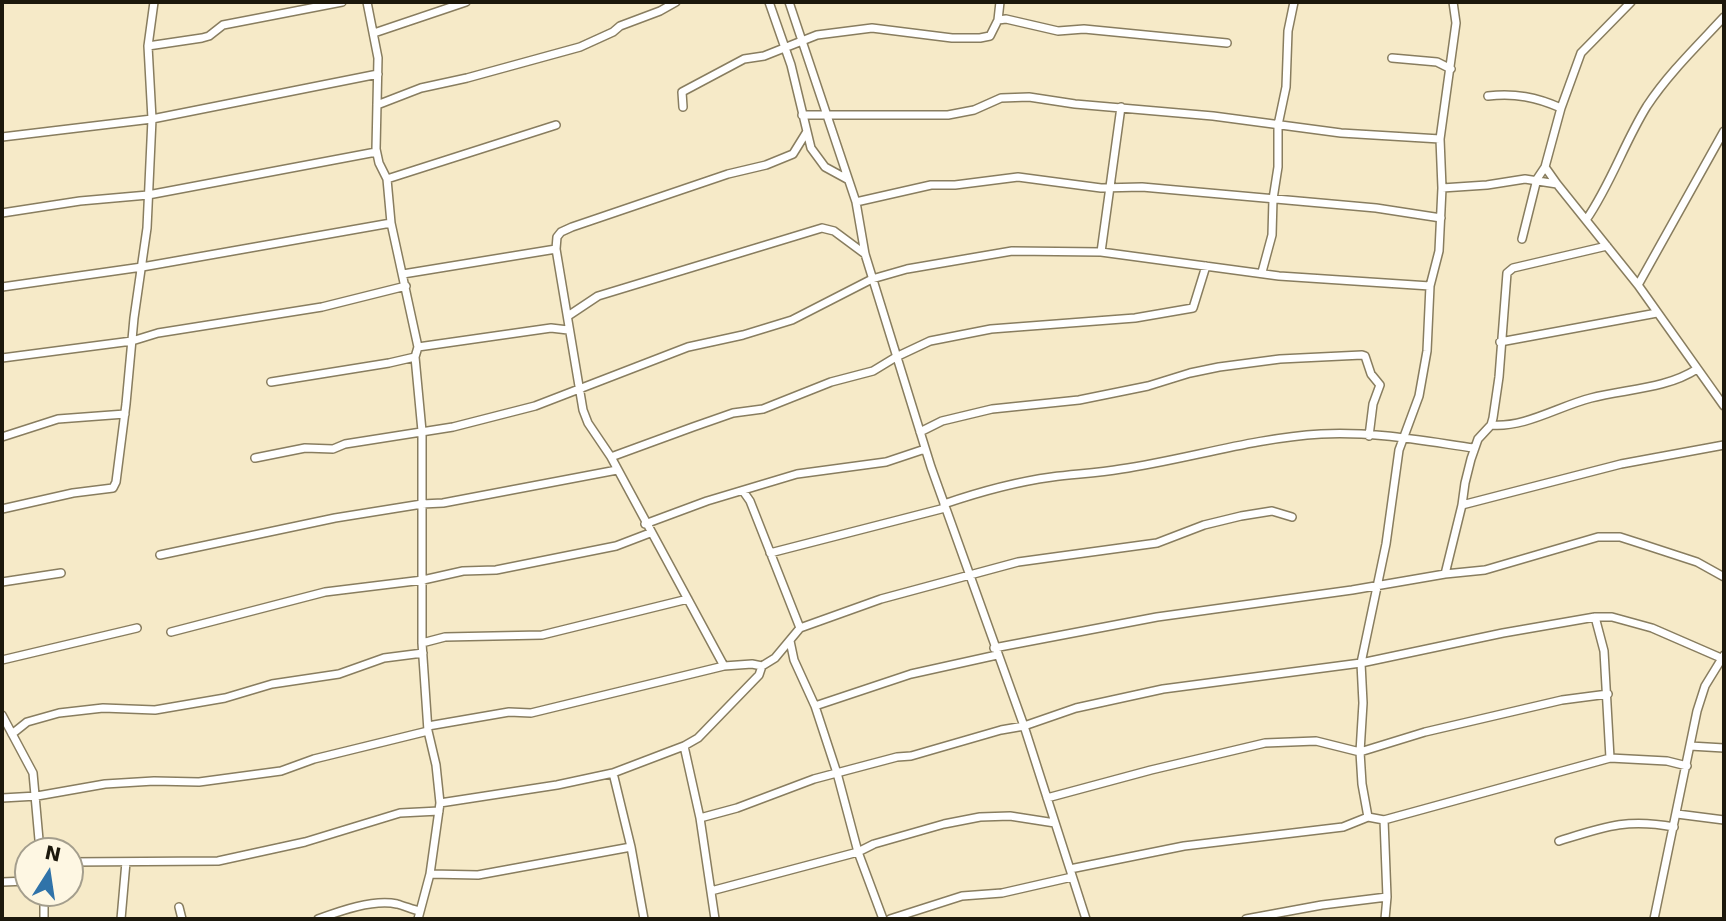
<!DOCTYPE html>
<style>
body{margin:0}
#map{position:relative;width:1726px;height:921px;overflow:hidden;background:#f6eac8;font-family:"DejaVu Sans",sans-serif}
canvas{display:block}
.frame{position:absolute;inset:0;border:4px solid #1c180c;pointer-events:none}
.north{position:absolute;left:14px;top:837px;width:70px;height:70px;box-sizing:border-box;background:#fef7e3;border:2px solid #a49e8d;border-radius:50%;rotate:12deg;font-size:19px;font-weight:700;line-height:28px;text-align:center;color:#1c180c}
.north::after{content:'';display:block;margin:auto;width:24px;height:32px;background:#3073a9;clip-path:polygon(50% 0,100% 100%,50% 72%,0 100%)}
</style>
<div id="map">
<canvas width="1726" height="921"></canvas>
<div class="frame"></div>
<div class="north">N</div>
</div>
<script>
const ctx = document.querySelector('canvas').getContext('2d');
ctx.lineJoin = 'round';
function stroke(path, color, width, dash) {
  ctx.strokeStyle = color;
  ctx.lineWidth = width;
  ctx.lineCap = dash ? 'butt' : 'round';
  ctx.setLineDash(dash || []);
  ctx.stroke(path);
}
const street = new Path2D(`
 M 769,2 L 791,65 L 811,148 L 825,167 L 847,179
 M 789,2 L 856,202 L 865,254 L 931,467 L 1024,726 L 1086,919
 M 998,20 L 1006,19 L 1058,31 L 1084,29 L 1227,43
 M 374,33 L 466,2
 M 148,46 L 202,38 L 209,36 L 223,25 L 342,2
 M 1392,58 L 1437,62 L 1451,69
 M 1488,96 C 1515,93 1536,97 1561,108
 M 377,105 L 421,88 L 467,78 L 580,47 L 613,32 L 620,26 L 660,11 L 676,2
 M 683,107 L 682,92 L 744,59 L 764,56 L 817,35 L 872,28 L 952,38 L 980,38 L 990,36 L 998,20 L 1000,2
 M 802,115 L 948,115 L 974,110 L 1001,98 L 1029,97 L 1075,104 L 1213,116 L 1341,133 L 1440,139
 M 2,137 L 152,119 L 378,74
 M 1545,167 L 1557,184
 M 387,179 L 556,125
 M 1442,188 L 1487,185 L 1525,179 L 1557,184 L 1638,285 L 1724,406
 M 856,202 L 931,185 L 955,185 L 1018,177 L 1101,188 L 1142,187 L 1376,208 L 1441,218
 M 2,213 L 80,201 L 148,195 L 376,152
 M 1586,220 C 1611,184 1624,143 1647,106 C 1668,74 1698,45 1724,17
 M 1522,239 L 1537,179 L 1545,167 L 1561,108 L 1581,53 L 1631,2
 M 1101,252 L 1121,107
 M 1262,272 L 1272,235 L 1273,199 L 1278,167 L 1278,125 L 1286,87 L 1288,31 L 1294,2
 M 403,274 L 556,249
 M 1638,285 L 1724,131
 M 2,287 L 142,267 L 391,223
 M 568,316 L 598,296 L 822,228 L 834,231 L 865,254
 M 1500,342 L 1657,313
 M 418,347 L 551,328 L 568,330
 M 2,358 L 132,341 L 158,333 L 322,307 L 406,286
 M 271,382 L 389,363 L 415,357
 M 1491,425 C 1525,428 1559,406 1591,398 C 1626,389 1666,389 1697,369
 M 920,432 L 942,421 L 992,409 L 1079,400 L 1148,386 L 1190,373 L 1219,367 L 1280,359 L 1362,355 L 1365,356 L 1371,374 L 1380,385 L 1373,404 L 1369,436
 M 2,437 L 58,419 L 125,414
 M 611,457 L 693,427 L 733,413 L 763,409 L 831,382 L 873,371 L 896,357 L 930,341 L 991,329 L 1135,318 L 1193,308 L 1206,266
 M 255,458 L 305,448 L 333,449 L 345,444 L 453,427 L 535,406 L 688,347 L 743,335 L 792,320 L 872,279 L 907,269 L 1012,251 L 1101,252 L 1279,276 L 1430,286
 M 743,491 L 750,501 L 800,628
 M 944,504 C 979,492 1015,482 1052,477 C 1075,474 1098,473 1121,469 C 1188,459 1253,438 1321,434 C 1372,431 1424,441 1474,448
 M 1462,505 L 1621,464 L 1724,445
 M 2,509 L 73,493 L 113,488 L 116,482 L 126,404 L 134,318 L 147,228 L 152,119 L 148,46 L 154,2
 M 645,524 L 707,501 L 797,474 L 886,462 L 925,449
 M 770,553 L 945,508
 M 160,555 L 335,518 L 422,504 L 422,431 L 415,357 L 418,347 L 391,223 L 387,179 L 379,163 L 376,149 L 378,58 L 367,2
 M 1445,574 L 1462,505 L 1465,483 L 1471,459 L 1478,439 L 1491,425 L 1493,418 L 1499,377 L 1507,273 L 1513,268 L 1607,246
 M 2,582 L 61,573
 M 1595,617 L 1604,651 L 1610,758
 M 171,632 L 325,592 L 423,580 L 463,571 L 496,570 L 616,546 L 650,533
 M 790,641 L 794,660 L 815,706 L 837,773 L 858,852 L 883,919
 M 422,643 L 445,637 L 542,635 L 688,599
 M 994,648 L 1157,617 L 1352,590 L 1445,574 L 1485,570 L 1598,537 L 1620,537 L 1645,545 L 1697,562 L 1724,577
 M 2,660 L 137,628
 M 724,666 L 611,457 L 588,423 L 583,410 L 556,249 L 557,237 L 561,232 L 572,227 L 728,174 L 766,165 L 793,154 L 806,133
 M 815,706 L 911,674 L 997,655
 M 2,715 L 33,773 L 40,851
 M 428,726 L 509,712 L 531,713 L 724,666 L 752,664 L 762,666
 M 12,734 L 27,722 L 59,713 L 103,708 L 155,710 L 225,698 L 272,684 L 339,674 L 384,658 L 423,653
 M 684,746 L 700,818 L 715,919
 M 1690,746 L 1724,748
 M 613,773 L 631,847 L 644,919
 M 2,798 L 37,796 L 105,784 L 154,781 L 199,782 L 281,771 L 314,759 L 428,731
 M 1047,798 L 1151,770 L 1265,743 L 1316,741 L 1360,752 L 1425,732 L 1562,700 L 1608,694
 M 440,803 L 557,785 L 613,773 L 684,746 L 698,738 L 759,675 L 762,666 L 775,658 L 800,628 L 881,599 L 1018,562 L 1157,543 L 1204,525 L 1241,516 L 1272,511 L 1292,517
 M 1677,814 L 1724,820
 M 1368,817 L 1362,784 L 1360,752 L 1363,703 L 1361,663 L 1386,544 L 1399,450 L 1419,396 L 1427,351 L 1430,286 L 1439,251 L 1442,188 L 1440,139 L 1456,23 L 1453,2
 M 700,818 L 737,808 L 814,779 L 897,757 L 911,756 L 1001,730 L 1024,726 L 1076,708 L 1163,689 L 1361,663 L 1503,633 L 1595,617 L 1612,617 L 1652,628 L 1721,658
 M 1384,820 L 1387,897 L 1385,919
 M 1559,841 C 1604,827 1626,818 1674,827
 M 70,862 L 218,861 L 305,842 L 400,813 L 439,811
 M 1070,869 L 1184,846 L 1343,827 L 1368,817 L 1384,820 L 1610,758 L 1667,761 L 1687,766
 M 430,874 L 478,875 L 631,847
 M 2,882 L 28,881
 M 711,891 L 858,852 L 874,844 L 944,824 L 980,817 L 1010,816 L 1055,823
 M 44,893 L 44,919
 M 179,907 L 182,919
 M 121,919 L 126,862
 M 318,919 C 340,911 373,899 397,904 C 404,906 412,909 419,911
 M 418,919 L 430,874 L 440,803 L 436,765 L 428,731 L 422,643 L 422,504 L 443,503 L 617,470
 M 890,919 L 962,896 L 1002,893 L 1072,877
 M 1246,919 L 1322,905 L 1387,897
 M 1654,919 L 1697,711 L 1705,686 L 1724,655`);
stroke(street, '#887d5f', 10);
stroke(street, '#fff', 7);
</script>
